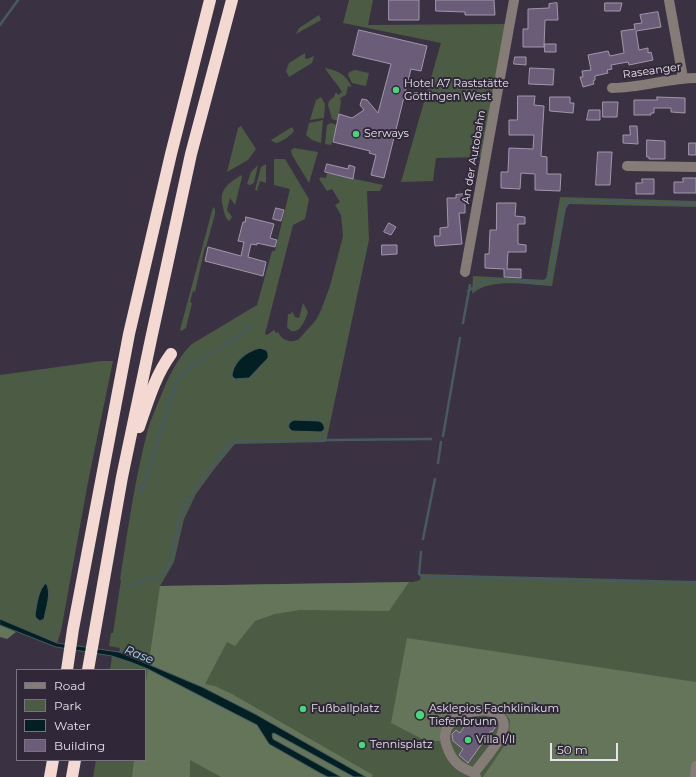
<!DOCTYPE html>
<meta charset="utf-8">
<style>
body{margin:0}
#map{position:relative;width:696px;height:777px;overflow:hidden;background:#3a3242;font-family:Montserrat,sans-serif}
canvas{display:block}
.legend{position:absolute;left:16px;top:669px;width:130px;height:92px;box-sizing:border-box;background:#302838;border:1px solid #797280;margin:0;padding:5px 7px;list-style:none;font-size:12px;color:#e7e2ec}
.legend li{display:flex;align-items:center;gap:8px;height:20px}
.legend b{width:20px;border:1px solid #797280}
.scale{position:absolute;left:550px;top:743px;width:68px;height:18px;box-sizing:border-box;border:2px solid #e7e2ec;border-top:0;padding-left:5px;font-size:12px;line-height:14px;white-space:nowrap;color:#e7e2ec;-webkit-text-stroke:3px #302838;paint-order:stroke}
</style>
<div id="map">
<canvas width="696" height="777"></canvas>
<ul class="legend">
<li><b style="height:5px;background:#857b77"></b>Road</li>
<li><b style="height:11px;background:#4c5b43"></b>Park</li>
<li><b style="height:11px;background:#022024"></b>Water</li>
<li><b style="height:11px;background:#6b5d79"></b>Building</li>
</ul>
<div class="scale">50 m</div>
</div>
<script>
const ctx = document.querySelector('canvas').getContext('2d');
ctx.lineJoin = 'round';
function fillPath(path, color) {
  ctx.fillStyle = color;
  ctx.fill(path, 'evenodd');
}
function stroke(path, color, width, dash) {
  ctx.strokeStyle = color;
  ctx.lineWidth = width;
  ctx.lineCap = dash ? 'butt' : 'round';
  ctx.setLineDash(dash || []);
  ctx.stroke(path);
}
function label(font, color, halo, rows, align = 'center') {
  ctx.font = font + ' Montserrat,sans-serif';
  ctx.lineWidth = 4;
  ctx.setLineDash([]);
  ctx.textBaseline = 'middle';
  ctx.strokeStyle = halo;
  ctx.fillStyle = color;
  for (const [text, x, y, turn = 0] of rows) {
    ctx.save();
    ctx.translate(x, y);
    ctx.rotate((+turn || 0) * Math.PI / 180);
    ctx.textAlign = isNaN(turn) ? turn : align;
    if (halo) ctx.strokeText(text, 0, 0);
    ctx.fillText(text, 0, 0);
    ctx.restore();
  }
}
fillPath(new Path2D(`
 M 349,0 L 373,0 L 368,25 L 506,24 L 482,157 L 436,158 L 433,181 L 401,182 L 441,43 L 343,23 Z
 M 319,15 L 321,20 L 296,34 L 299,28 Z
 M 305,53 L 305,58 L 307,59 L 314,56 L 312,63 L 289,77 L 286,71 L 289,63 Z
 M 325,68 C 339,71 345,74 352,87 L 348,86 L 346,95 L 340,98 L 341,102 L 338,121 L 332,119 L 328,105 L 329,101 L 334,97 L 336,92 L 338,95 L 342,92 C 337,83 330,77 325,68 Z
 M 355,70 L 369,73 L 366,86 L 352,83 L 348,75 L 349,72 Z
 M 321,97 L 325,104 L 324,118 L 310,120 L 316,100 Z
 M 323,120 L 321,143 L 312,140 L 306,135 L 309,123 Z
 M 331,123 L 337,125 L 331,145 L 325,144 L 327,125 Z
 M 241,126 L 256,149 L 248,160 L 227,172 L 238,128 Z
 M 292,127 L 294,131 C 290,136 282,142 276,143 L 272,141 L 271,140 Z
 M 294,148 L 318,152 L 309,183 L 292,155 L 291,150 Z
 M 274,159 L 285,159 L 309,199 L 305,219 L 293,225 L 265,334 L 267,335 L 274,330 L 276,333 L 278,332 C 282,340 290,344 299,339 L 316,320 L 321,310 L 330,286 L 343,236 L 341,215 L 335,205 L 340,202 L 332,189 L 327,191 L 319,179 L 321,177 L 326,178 L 327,173 L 383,185 L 380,191 L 367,191 L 369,240 L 326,442 L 235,444 L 215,468 L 196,494 L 184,519 L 174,562 L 160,586 L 413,582 L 420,580 L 421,574 L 696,581 L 696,777 L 93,777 L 96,760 L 145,760 L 145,670 L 110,670 L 112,656 L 119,652 L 120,648 L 109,646 L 111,633 L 113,633 L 121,580 L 120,579 C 128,529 135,478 148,429 C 151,419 156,408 160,398 C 168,378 177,358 192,344 L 257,305 L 272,251 L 275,251 L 290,189 L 274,185 Z
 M 266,164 L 266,183 L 260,181 L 257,191 L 255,190 L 261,167 Z
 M 258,165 L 254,183 L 250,185 L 247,184 L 251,172 Z
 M 241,175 L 242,177 L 235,205 L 230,198 L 227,210 L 232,217 L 229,221 C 225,218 224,212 223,207 C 218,190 228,184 241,175 Z
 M 560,197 L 696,201 L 696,207 L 569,204 L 566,208 L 552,286 C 528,285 490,277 472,294 L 473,276 L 546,280 Z
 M 213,207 L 215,209 L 215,214 L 206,247 L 205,247 L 195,292 L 193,291 L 190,302 L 192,303 L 186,328 L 181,331 L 180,330 Z
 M 303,303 L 308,312 C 305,320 301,333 291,331 L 287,327 L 288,314 L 291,314 L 292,311 L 295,317 L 299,318 Z
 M 101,361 L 113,361 L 88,482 L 61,631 L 56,647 L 0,625 L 0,375 Z`), '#4c5b43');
fillPath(new Path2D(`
 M 409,582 L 389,611 L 300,610 L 275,614 L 255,621 L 235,646 L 227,642 L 205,684 L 215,686 L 232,694 L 373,775 L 372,777 L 221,777 L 190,760 L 190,777 L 132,777 L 134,760 L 145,760 L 145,688 L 160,586 Z
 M 0,625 L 16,632 L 7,639 L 0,637 Z
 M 407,638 L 696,682 L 696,777 L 483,777 L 509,739 L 510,720 L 502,709 L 489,706 L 457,713 L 444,728 L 440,741 L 426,741 L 391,723 Z`), '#64755a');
const water = new Path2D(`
 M 260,348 L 266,350 L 268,353 L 268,358 L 249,378 L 235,379 L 232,376 C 233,362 247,351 260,348 Z
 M 294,420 L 319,421 C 323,423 325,426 324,430 L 321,432 L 292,431 L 289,428 C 288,424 290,422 294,420 Z
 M 46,583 C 52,592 46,608 44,619 L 40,621 L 36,618 L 35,615 C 37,604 38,590 46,583 Z
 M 0,619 L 57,643 L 119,652 L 202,687 L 255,714 L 366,777 L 354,777 L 274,733 L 272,734 L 273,739 L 341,777 L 328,777 L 320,773 L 269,744 L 257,725 L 148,669 L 130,662 L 112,656 L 56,647 L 0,625 Z`);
fillPath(water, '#022024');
stroke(water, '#475a60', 1);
stroke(new Path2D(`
 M 0,25 L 18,0
 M 468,291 L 482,282 L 488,280 L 543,282 L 550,277 L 562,216 C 564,208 566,203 574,200 L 696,204
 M 463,323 L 470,285
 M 443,436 L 460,338
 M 438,463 L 441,442
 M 141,493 L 178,378 L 193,365 L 239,336 L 250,326
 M 423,539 L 435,479
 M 421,552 L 419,574 L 422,576 L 696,583
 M 131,587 C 136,584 141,580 147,578 C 153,575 159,578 164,572 C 178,556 173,533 181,514 C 191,488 215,463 232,441 L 431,439`), '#475a60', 2.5);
const building = new Path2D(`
 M 389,0 L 419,0 L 419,20 L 389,20 Z
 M 436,0 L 494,0 L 495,15 L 465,15 L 465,12 L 436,11 Z
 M 557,3 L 558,20 L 545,20 L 544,47 L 523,47 L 523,29 L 528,29 L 528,9 L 549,8 L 549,4 Z
 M 605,3 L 622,3 L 620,11 L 605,11 Z
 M 658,12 L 661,27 L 636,31 L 639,50 L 648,48 L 648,53 L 651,52 L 653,60 L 629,65 L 628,62 L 611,65 L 612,69 L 607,70 L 608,73 L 595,76 L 595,80 L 593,81 L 594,84 L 583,87 L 580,77 L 583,77 L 582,71 L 591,70 L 588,55 L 608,51 L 610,56 L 624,53 L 621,31 L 635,29 L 634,24 L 642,23 L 640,15 Z
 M 359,30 L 427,46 L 421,71 L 411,69 L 384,178 L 371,175 L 376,155 L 369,153 L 370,151 L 333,142 L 339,114 L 352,118 L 364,110 L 360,105 L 362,99 L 367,100 L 378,113 L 391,64 L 353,55 Z
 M 545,44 L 556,44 L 556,52 L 545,52 Z
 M 515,57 L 526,57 L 526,65 L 514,64 Z
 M 530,68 L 554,69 L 553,85 L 529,84 Z
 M 518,96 L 535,96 L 534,105 L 544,106 L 541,156 L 547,157 L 547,174 L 561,174 L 560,191 L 535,190 L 535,174 L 521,173 L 520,189 L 501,188 L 501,172 L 508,172 L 509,148 L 533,149 L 534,135 L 509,135 L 509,120 L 517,120 Z
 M 550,97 L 570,97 L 570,103 L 574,103 L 573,113 L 550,111 Z
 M 657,97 L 685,98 L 685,113 L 671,112 L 671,108 L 654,108 L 654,113 L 651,113 L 651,115 L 634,115 L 634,100 L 657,100 Z
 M 603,102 L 618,102 L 617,117 L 603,117 Z
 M 589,110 L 600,110 L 600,120 L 587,120 Z
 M 630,126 L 637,126 L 638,144 L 623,143 L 623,135 L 630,135 Z
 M 647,140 L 665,141 L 665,159 L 649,159 L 649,157 L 647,157 Z
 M 689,143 L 696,143 L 696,155 L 689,155 Z
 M 598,152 L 612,152 L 610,185 L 596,185 Z
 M 327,164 L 348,169 L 349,165 L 355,167 L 353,179 L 325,172 Z
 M 683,178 L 696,178 L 696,193 L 674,193 L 674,182 L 683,182 Z
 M 642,179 L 654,179 L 654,194 L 636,194 L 636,183 L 642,183 Z
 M 465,194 L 465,213 L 459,213 L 462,244 L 435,246 L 434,236 L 440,236 L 440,228 L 448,227 L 447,198 L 456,198 L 456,195 Z
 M 497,203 L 516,203 L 515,216 L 525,217 L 525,224 L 518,224 L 518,244 L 526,245 L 526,252 L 508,252 L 507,269 L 521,269 L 521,278 L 504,277 L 504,269 L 485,268 L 485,254 L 489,254 L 490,230 L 496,230 Z
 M 276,208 L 284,210 L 281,221 L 273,219 Z
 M 246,217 L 274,224 L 270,238 L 277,240 L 275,247 L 257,243 L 257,245 L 251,244 L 248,257 L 266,262 L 263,276 L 205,261 L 208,247 L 241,256 L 244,242 L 238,241 L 243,222 L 245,222 Z
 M 389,223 L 396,227 L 391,235 L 384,232 Z
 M 382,245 L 397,245 L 397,254 L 382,255 Z
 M 487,718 L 494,721 L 496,726 L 492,732 L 491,731 L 468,763 L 459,755 L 463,749 L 453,741 L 452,734 L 456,730 L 460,733 L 466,724 L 469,726 L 475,719 L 482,724 Z`);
fillPath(building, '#6b5d79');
stroke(building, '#a197ab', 1);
stroke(new Path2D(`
 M 669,0 L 683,78
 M 612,88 C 641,88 668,78 696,78
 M 627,166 L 696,167
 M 465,272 L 514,0
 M 474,773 C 482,763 496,746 501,736 C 520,696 431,706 447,747 C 453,763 460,767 474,773 L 476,777
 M 695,777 L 696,766`), '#857b77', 10);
stroke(new Path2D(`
 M 139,427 C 148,401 155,376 171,354
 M 67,670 L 73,629 L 129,334 L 171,154 L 210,0
 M 88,670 L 122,477 L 151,339 L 191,154 L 232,0
 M 50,777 L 53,760
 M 72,777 L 75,760`), '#f3d9d1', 12);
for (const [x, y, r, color] of [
 [396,90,4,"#46d779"],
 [356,134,4,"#46d779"],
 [303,709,4,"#46d779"],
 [420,715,5,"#46d779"],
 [468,740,4,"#46d779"],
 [362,745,4,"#46d779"]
]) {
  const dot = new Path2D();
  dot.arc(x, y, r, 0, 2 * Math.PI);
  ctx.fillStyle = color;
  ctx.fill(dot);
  stroke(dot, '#302838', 1.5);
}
label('11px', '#e7e2ec', '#302838', [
 ["Raseanger",652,71,-8],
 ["An der Autobahn",474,157,-80]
]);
label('11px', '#e7e2ec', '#302838', [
 ["Hotel A7 Raststätte",404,84],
 ["Göttingen West",404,97],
 ["Serways",364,134],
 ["Fußballplatz",311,709],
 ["Asklepios Fachklinikum",429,709],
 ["Tiefenbrunn",429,722],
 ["Villa I/II",476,740],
 ["Tennisplatz",370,745]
], 'left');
label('italic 12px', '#9ae5f1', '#302838', [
 ["Rase",139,655,22]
]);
</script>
